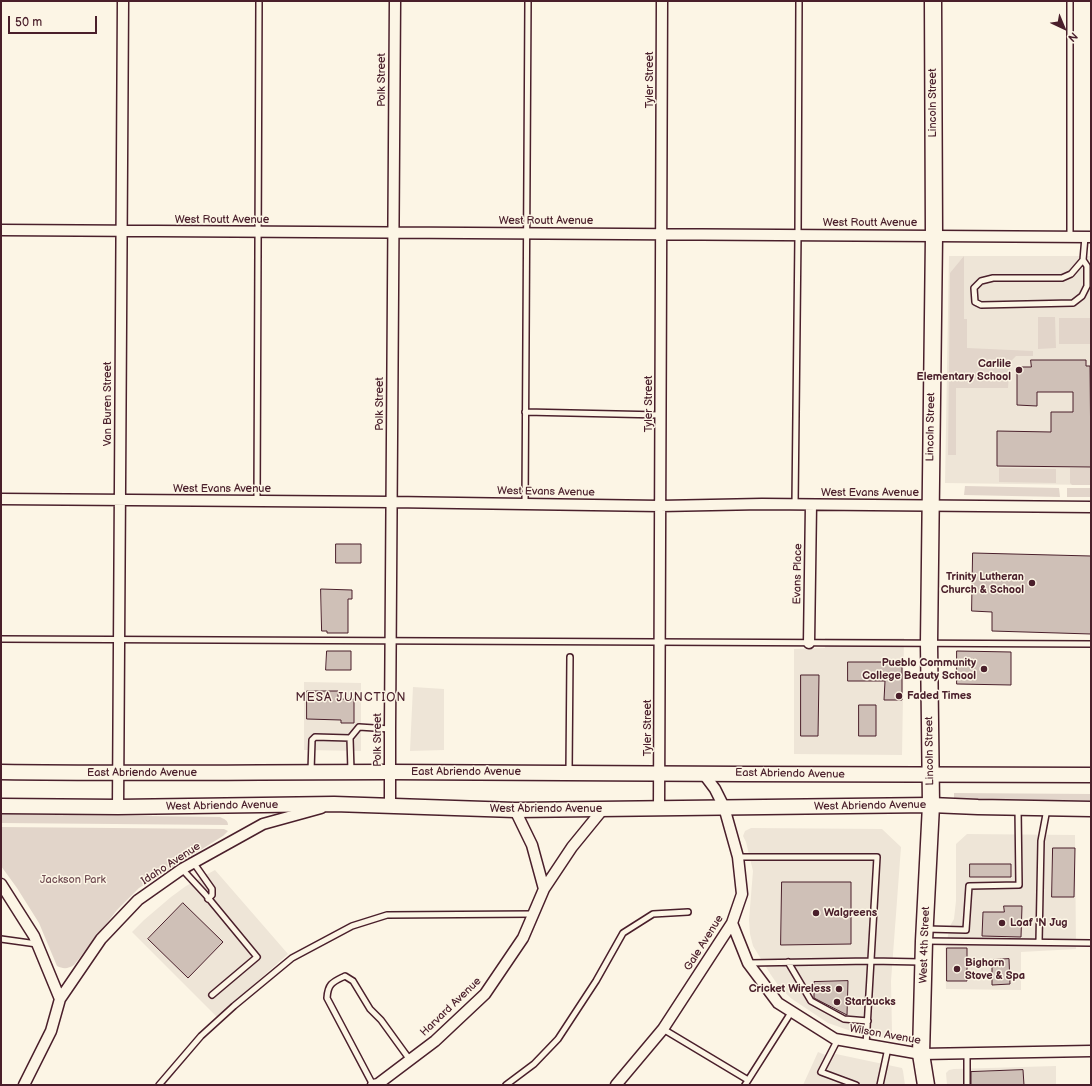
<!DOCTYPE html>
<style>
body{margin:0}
#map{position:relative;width:1092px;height:1086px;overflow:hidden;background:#fcf5e5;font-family:"Balsamiq Sans",sans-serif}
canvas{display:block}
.frame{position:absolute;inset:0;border:2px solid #4a1f2b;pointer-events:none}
.north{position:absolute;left:1044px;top:8px;width:40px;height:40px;-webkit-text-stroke:3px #fcf5e5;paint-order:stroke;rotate:136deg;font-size:11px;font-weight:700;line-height:16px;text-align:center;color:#4a1f2b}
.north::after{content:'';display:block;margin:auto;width:14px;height:18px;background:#4a1f2b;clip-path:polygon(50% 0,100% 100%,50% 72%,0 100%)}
.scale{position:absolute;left:8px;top:16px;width:89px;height:18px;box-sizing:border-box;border:2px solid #4a1f2b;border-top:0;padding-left:5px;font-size:12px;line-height:14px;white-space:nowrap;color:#4a1f2b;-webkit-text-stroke:3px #fcf5e5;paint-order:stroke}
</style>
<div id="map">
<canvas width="1092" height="1086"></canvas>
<div class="frame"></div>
<div class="north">N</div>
<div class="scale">50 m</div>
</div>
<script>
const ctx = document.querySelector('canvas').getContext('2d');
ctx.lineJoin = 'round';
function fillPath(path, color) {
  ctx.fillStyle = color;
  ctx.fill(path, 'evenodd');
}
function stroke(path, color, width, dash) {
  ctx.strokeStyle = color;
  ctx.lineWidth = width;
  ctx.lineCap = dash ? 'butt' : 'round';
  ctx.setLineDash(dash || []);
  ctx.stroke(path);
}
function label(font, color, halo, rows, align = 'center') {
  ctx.font = font + ' "Balsamiq Sans",sans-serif';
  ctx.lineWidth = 3;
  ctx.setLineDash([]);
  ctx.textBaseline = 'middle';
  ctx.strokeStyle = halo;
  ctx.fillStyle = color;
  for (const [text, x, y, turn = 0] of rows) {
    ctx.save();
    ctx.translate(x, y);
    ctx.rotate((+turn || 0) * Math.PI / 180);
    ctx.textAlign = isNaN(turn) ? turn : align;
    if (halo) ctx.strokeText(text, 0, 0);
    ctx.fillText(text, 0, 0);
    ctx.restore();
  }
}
fillPath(new Path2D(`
 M 949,256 L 1091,256 L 1091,485 L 945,483 Z
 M 825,638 L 904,638 L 902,755 L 794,754 L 794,649 L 825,648 Z
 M 304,682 L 361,683 L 361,751 L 304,750 Z
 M 413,687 L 444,689 L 444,750 L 410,751 Z
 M 751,828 L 882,829 L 901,847 L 891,981 L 892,1032 L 882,1038 L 876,1037 L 854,1032 L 828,1023 L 792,999 L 780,988 L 771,975 L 753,946 L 750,934 L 749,920 L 753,871 L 746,842 L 743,836 L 745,831 Z
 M 967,834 L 1075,835 L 1076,949 L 1021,952 L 1021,990 L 946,989 L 945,949 L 950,926 L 954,919 L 956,901 L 956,844 Z
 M 215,870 L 288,954 L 217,1017 L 132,932 L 144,920 L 171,897 L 186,886 Z
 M 818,1052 L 830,1057 L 836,1054 L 902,1068 L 903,1071 L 905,1085 L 803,1085 Z
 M 1056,1066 L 1056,1085 L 947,1085 L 946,1073 L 949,1070 L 954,1069 Z`), '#eee5d7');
fillPath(new Path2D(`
 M 964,256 L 964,319 L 967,319 L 967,348 L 1033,351 L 1033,356 L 1016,356 L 1010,362 L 1008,388 L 956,388 L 956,455 L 948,455 L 950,273 Z
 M 1038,317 L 1055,317 L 1056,348 L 1038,349 Z
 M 1059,318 L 1091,318 L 1091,344 L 1059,344 Z
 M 999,468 L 1056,469 L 1056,483 L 999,482 Z
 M 1070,468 L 1091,468 L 1091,485 L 1072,485 L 1070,483 Z
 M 965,486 L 1059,488 L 1060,497 L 964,495 Z
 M 1067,488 L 1091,488 L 1091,497 L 1067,497 Z
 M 954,793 L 1091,794 L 1091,801 L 954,800 Z
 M 1,814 L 220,817 C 224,819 228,820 228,825 L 1,823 Z
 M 1,827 L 224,829 L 228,831 L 223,836 L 139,888 L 117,910 L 74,965 C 68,969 63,969 57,966 L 39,923 L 17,888 L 1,866 Z`), '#e2d5ca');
const building = new Path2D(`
 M 1031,360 L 1086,360 L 1086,366 L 1090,366 L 1091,467 L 997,466 L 997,431 L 1051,432 L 1051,412 L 1073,412 L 1073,392 L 1037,392 L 1037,406 L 1017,405 L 1017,367 L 1031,367 Z
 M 336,544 L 361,544 L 361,563 L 336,563 Z
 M 973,553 L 1091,556 L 1091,634 L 992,631 L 992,612 L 972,611 Z
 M 321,589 L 352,590 L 352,599 L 348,599 L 348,633 L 327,633 L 327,631 L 322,631 Z
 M 327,651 L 351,651 L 351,670 L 326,670 Z
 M 957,651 L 1011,652 L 1011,685 L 957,684 Z
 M 848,662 L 902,662 L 902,700 L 884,700 L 885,681 L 848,681 Z
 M 801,675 L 819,675 L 818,736 L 801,736 Z
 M 307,691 L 338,691 L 338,699 L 354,699 L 354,723 L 341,723 L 341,720 L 307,719 Z
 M 859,705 L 876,705 L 876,736 L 859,736 Z
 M 1053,848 L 1075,848 L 1074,897 L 1052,897 Z
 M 970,864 L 1011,864 L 1011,877 L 970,877 Z
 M 782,882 L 851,882 L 851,944 L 781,945 Z
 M 183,903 L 223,942 L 188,978 L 148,939 Z
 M 1004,906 L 1022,906 L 1021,937 L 982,936 L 983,912 L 1004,912 Z
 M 947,948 L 967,948 L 967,981 L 947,981 Z
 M 1009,959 L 1010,984 L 992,985 L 992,960 Z
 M 848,981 L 847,1015 L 814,998 L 814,982 Z
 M 1023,1070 L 1024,1085 L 971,1085 L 971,1072 Z`);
fillPath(building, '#cfc0b7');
stroke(building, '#4a1f2b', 1);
const lane = new Path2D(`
 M 1070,236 L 1070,1
 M 1083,260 L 1071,274 L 1062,278 L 993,278 L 981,281 L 974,288 L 975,302 L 981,305 L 1073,303 L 1082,296 L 1087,286 L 1087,266 L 1083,260 L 1085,237
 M 525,412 L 661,415
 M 257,501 L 259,1
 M 525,504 L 528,1
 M 795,504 L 798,235 L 799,1
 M 1,639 L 1091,644
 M 350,738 L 351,771
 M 311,771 L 312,740 L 315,737 L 350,738 L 359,727 L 390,729
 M 569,772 L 570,657
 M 738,857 L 877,857 L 866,1045
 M 193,862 L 212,889 L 212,895 L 208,899
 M 182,869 L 205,894 L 257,957 L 212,995
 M 926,929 L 966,930 L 969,886 L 1019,885 L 1018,808
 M 1,939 L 37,944
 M 926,941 L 1091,943
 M 1039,942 L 1041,841 L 1047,809
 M 788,962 L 811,1001 L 844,1019 L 868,1021
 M 749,963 L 871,961 L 921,962
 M 663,1029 L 748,1080
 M 838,1039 L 821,1072 L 856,1085
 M 967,1054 L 967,1085
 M 159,1085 L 201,1036 L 234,1006 L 292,958 L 352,926 L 387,915 L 533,914
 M 373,1085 L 327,998 C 328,983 333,982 345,976 L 353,981 L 370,1009 L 381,1020 L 410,1060
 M 506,1085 L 534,1064 L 558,1039 L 596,981 L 623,933 L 653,914 L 688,912
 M 745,1085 L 792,1011
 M 880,1085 L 888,1048`);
const street = new Path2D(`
 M 1,230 L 1091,237
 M 1,499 L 391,502 L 660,506 L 762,504 L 1091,507
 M 809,643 L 811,505
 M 390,806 L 390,729 L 395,1
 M 118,807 L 123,1
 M 659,807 L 662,1
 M 515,810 L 532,845 L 544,889
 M 1,884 L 34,936 L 60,999
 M 732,923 L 748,963 L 778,1003 L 835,1039 L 921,1054 L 1091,1051
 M 24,1085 L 51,1031 L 60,999 L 101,939 L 138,900 L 182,869 L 263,824 L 321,808
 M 373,1085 L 378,1084 L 435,1041 L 485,994 L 523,938 L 544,889 L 572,847 L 603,809
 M 616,1085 L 663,1029 L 732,923 L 742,894 L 738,857 L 724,807 L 715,789 L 703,773`);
const secondary = new Path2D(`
 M 1,772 C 131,774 260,772 390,772 C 624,772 857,776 1091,775
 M 1,806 L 118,807 L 334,804 L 515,810 L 931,805 L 978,807 L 1091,809`);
const primary = new Path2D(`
 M 926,1085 L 921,1054 L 924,941 L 931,805 L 929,643 L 934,236 L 933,1`);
stroke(lane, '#4a1f2b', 8);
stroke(street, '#4a1f2b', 13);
stroke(secondary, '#4a1f2b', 17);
stroke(primary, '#4a1f2b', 19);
stroke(lane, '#fcf5e5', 5);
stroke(street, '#fcf5e5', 10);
stroke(secondary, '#fcf5e5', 14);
stroke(primary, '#fcf5e5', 16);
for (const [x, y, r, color] of [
 [1019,370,4,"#4a1f2b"],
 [1032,583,4,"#4a1f2b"],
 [984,669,4,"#4a1f2b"],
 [899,696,4,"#4a1f2b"],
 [816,913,4,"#4a1f2b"],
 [1002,923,4,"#4a1f2b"],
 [957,969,4,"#4a1f2b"],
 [839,989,4,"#4a1f2b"],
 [837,1002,4,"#4a1f2b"]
]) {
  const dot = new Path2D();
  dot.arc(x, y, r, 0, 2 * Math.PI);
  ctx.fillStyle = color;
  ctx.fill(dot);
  stroke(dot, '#fcf5e5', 1.5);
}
label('11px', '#4a1f2b', '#fcf5e5', [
 ["Polk Street",382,80,-90],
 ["Tyler Street",650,80,-90],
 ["Lincoln Street",933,103,-90],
 ["West Routt Avenue",222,220],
 ["West Routt Avenue",546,221],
 ["West Routt Avenue",870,223],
 ["Van Buren Street",108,404,-90],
 ["Polk Street",380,404,-90],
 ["Tyler Street",649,404,-90],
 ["Lincoln Street",931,427,-89],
 ["West Evans Avenue",222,489],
 ["West Evans Avenue",546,492,1],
 ["West Evans Avenue",870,493],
 ["Evans Place",798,574,-89],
 ["Tyler Street",648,728,-90],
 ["Polk Street",378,740,-90],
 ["Lincoln Street",930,751,-91],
 ["East Abriendo Avenue",466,772],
 ["East Abriendo Avenue",142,773],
 ["East Abriendo Avenue",790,774,1],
 ["West Abriendo Avenue",222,806,-1],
 ["West Abriendo Avenue",870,806,-1],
 ["West Abriendo Avenue",546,809],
 ["Idaho Avenue",171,864,-33],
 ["Gale Avenue",704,943,-58],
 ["West 4th Street",925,945,-88],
 ["Harvard Avenue",451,1007,-44],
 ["Wilson Avenue",885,1035,10]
]);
label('bold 11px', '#4a1f2b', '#fcf5e5', [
 ["Carlile",1011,364,"right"],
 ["Elementary School",1011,377,"right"],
 ["Trinity Lutheran",1024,577,"right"],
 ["Church & School",1024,590,"right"],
 ["Pueblo Community",976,663,"right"],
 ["College Beauty School",976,676,"right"],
 ["Faded Times",907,696],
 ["Walgreens",824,913],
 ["Loaf 'N Jug",1010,923],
 ["Bighorn",965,963],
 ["Stove & Spa",965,976],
 ["Cricket Wireless",831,989,"right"],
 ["Starbucks",845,1002]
], 'left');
label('11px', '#704c53', '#fcf5e5', [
 ["Jackson Park",73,880]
]);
ctx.letterSpacing = '1px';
label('12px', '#4a1f2b', '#fcf5e5', [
 ["MESA JUNCTION",351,698]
]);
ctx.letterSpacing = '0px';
</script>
